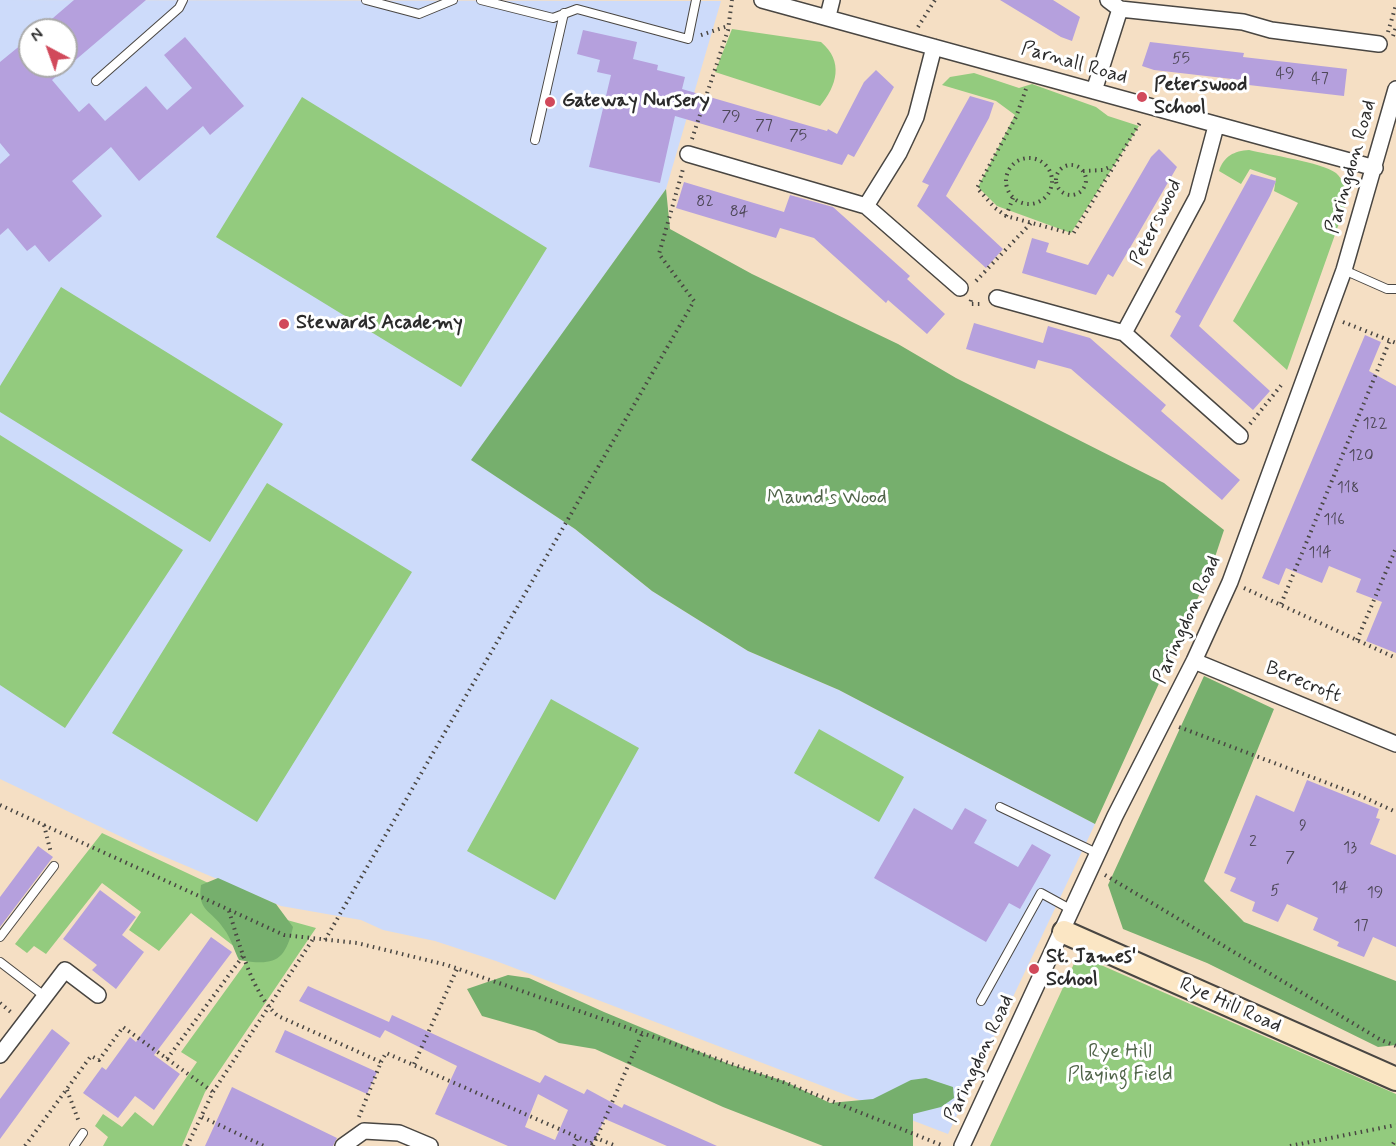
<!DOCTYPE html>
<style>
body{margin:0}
#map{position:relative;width:1396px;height:1146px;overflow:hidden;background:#f5dfc4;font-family:Mynerve,sans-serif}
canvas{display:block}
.north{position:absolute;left:18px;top:18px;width:60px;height:60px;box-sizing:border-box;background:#fff;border:2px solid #aaa;border-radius:50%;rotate:319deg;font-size:16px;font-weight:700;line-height:24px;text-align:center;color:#2b2b2b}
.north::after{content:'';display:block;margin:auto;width:21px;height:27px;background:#d1495b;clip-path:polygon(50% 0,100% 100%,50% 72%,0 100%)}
</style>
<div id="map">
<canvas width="1396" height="1146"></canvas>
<div class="north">N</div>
</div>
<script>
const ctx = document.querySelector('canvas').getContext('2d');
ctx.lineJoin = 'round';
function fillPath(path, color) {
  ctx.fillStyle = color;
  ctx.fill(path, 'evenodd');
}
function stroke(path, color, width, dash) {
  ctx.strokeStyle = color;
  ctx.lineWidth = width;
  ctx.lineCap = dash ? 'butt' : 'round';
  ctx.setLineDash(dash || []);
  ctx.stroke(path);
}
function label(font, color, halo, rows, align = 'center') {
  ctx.font = font + ' Mynerve,sans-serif';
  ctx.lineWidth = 6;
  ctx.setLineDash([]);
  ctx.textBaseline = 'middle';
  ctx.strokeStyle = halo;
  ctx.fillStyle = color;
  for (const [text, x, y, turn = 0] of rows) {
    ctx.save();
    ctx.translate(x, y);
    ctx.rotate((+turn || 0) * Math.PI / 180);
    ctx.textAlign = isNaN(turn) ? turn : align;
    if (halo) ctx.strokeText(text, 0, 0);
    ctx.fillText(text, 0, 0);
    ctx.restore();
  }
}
fillPath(new Path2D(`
 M 0,0 L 721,1 L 666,189 L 472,460 L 575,529 L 652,591 L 748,651 L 839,690 L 1095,824 L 948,1134 L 496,961 L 435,941 L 383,930 L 361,920 L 281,906 L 151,851 L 0,779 ZM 30,30 L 66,30 L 66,66 L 30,66 Z`), '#cddbfa');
fillPath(new Path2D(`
 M 732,29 L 821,42 C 844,61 837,86 820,106 L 715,72 Z
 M 974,73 L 1019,88 L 1032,84 L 1096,107 L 1108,116 L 1139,126 L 1071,233 L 997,206 L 978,187 L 1015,115 L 996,101 L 942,85 L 950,77 Z
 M 302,97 L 547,248 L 461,387 L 216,237 Z
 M 1249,150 C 1269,155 1321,162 1336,173 C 1343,179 1346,189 1348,198 L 1287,370 L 1233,321 L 1298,203 L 1274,191 L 1276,178 L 1250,169 L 1241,184 L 1219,171 C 1224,156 1234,151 1249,150 Z
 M 61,287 L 283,424 L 210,542 L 0,412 L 0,386 Z
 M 0,435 L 183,550 L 65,728 L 0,685 Z
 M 267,483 L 412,572 L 257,822 L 112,733 Z
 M 551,699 L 639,748 L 555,900 L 467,851 Z
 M 819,729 L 904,777 L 879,822 L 794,773 Z
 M 102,833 L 287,920 L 316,928 L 205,1092 L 182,1146 L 103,1146 L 108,1137 L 95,1126 L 103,1114 L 122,1127 L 135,1112 L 153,1126 L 197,1062 L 181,1052 L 249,958 L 191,913 L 159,951 L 129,930 L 141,912 L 102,883 L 46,954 L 34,946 L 27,953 L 15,944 Z
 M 1078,955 L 1396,1094 L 1396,1146 L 990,1146 Z`), '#93cb7e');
fillPath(new Path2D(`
 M 666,189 L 670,229 L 752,274 L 898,344 L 956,378 L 1164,483 L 1224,530 L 1211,569 L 1095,824 L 839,690 L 748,651 L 652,591 L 575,529 L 471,460 Z
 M 1204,676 L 1274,709 L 1204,881 L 1244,922 L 1396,981 L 1396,1045 L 1378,1047 L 1207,963 L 1123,929 L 1108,885 Z
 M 218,878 L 276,904 L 293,927 C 285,962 274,966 239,960 C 234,950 231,938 224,929 C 212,910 197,912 201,885 Z
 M 508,975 L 529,978 L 604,1012 L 729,1064 L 784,1081 L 830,1103 L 873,1099 L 911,1080 L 926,1078 L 953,1087 L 954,1098 L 941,1107 L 913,1114 L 913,1146 L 823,1146 L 723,1107 L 595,1049 L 559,1043 L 535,1031 L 482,1016 L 467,989 Z`), '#76af6d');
fillPath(new Path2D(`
 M 74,0 L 146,0 L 52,80 L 79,112 L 89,103 L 105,121 L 146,86 L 167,110 L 192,88 L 164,55 L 185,37 L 244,106 L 210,135 L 203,126 L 139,181 L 111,147 L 72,181 L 102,216 L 49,262 L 35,245 L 27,251 L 8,228 L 0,235 L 0,164 L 10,155 L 0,143 L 0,62 L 22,44 L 30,54 L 30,66 L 66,66 L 66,30 L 39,30 Z
 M 1000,0 L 1053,0 L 1080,17 L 1072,41 L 1061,37 Z
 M 583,30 L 637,42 L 633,59 L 658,65 L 657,70 L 685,77 L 682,89 L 827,131 L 828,129 L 837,134 L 864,82 L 876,70 L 894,87 L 854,157 L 848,154 L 842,165 L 675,116 L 660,183 L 589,167 L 611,75 L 597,72 L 600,60 L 577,54 Z
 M 1150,42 L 1244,53 L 1243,57 L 1347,69 L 1344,96 L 1240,84 L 1241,80 L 1154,70 L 1142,66 Z
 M 970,96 L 994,103 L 989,118 L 946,196 L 1003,249 L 986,268 L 917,206 L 929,185 L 922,182 Z
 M 1159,149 L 1177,167 L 1113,277 L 1108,274 L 1096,295 L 1022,273 L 1032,238 L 1049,243 L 1046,252 L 1088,265 L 1151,157 Z
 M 1251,174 L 1276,181 L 1270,196 L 1199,326 L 1270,391 L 1253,410 L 1170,336 L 1181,316 L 1175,312 Z
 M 684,182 L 784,212 L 790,195 L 833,207 L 910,276 L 907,279 L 945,314 L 927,334 L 888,300 L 886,303 L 814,238 L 780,228 L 776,238 L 676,208 Z
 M 974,323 L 1043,343 L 1048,326 L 1090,338 L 1166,405 L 1161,411 L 1240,480 L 1222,500 L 1071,369 L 1038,360 L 1035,369 L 966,349 Z
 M 1365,335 L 1381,342 L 1369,371 L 1396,386 L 1396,653 L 1366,641 L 1382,602 L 1356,592 L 1361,579 L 1329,566 L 1322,583 L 1286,568 L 1279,585 L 1262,578 Z
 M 1307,780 L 1379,809 L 1376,818 L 1380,819 L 1370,844 L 1396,855 L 1396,947 L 1373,937 L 1364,957 L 1337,946 L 1339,942 L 1313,930 L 1318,918 L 1287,904 L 1278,922 L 1252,911 L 1255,902 L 1230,891 L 1236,878 L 1224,873 L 1256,795 L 1294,812 Z
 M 914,808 L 952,830 L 965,808 L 987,820 L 974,843 L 1018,867 L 1032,844 L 1051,855 L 1020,909 L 1009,903 L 986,942 L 874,878 Z
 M 38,846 L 53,857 L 0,927 L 0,897 Z
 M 100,890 L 136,917 L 122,935 L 144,952 L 116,989 L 92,970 L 97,965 L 63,939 Z
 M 211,937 L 232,952 L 154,1055 L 180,1074 L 154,1110 L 135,1096 L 118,1118 L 83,1093 L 102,1067 L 106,1070 L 130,1037 L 136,1042 Z
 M 308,986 L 389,1022 L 392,1015 L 540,1083 L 545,1075 L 584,1094 L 587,1089 L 622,1108 L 624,1104 L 717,1146 L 667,1146 L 605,1119 L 591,1146 L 508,1146 L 435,1114 L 457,1066 L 385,1030 L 380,1038 L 299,1001 ZM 538,1094 L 568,1110 L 555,1140 L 525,1127 Z
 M 52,1029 L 70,1043 L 0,1139 L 0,1099 Z
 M 285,1030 L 377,1072 L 367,1094 L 275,1052 Z
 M 232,1087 L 337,1138 L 333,1146 L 205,1146 Z`), '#b5a0dd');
const lane = new Path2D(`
 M 366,0 L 419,14 L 453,0
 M 481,0 L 553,18 L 577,9 L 688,39 L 696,0
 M 96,81 L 179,8 L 183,0
 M 535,140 L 564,13
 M 1344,270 L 1387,289 L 1396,289
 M 1000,807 L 1099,854
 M 0,937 L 54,866
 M 0,962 L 43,995
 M 981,1001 L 1041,893 L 1072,910
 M 74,1146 L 83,1133`);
const street = new Path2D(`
 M 762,0 L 1375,168
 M 1108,0 L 1120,9 L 1243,22 L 1271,30 L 1379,44
 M 828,16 L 832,0
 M 1094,91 L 1120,9
 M 688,154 L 866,206 L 899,153 L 916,117 L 934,47
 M 866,206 L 960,288
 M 997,298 L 1124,333 L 1240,436
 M 1124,333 L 1197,197 L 1216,126
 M 1194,661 L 1396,744
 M 0,1055 L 65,970 L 98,995
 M 343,1146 L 364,1131 L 399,1133 L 430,1146
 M 962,1146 L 1115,816 L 1194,661 L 1230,582 L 1344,270 L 1396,89`);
const secondary = new Path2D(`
 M 1064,932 L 1396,1079`);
stroke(lane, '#494642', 10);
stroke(street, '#494642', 18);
stroke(secondary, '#494642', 26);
stroke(new Path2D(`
 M 918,27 L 935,0
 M 1388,32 L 1396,5
 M 701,35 L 728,26
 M 1393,36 L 1396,27
 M 1026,89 L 1016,117 L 977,188 L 995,208 L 1006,216 L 1073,234 L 1141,121
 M 692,139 L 728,30 L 732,0
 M1006 181a23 23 0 1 1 46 0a23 23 0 1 1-46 0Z
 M1056 180a15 15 0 1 1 30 0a15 15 0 1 1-30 0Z
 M 1083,171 L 1103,170 L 1112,166
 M 1006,216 L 1013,198
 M 976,281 L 1031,223
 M 971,300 L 970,304 L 983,304
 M 1343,322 L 1396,343
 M 1250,424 L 1283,383
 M 1244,588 L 1396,658
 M 1281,604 L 1390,340
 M 1357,640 L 1396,548
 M 1179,727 L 1359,795 L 1396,812
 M 0,805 L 284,935 L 357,943 L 447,965 L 789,1084 L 944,1146
 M 44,825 L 51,853
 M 1105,875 L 1381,1040 L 1396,1046
 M 229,911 C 239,943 252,994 278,1016 L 381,1062 L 359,1117
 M 325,940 L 694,301 L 659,254 L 683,169
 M 0,1003 L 12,1013
 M 167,1059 L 243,956
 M 381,1062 L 386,1053 L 591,1143 L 596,1138 L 616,1146
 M 414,1064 L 457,969
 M 67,1090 L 79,1122
 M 202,1117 L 264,1146
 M 1393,1144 L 1396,1139
 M 25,1146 L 91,1056 L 99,1060 L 123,1027 L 213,1092
 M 187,1146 L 213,1092 L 313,939
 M 574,1146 L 578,1137
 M 593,1146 L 642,1034
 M 1290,1146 L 1396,1125`), '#494642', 4, [1.5, 4.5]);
stroke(lane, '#fff', 8);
stroke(street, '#fff', 15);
stroke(secondary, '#fbe6c4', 22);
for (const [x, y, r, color] of [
 [1142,97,6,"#d1495b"],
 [550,102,6,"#d1495b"],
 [284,324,6,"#d1495b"],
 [1034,969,6,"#d1495b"]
]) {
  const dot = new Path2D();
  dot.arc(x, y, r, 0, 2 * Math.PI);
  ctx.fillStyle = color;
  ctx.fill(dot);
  stroke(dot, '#fff', 2);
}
label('16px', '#4e4858', null, [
 ["55",1181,60],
 ["49",1285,75],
 ["47",1320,80],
 ["79",731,118],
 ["77",764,127],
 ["75",798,137],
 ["82",705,203],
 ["84",739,213],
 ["122",1375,425],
 ["120",1361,457],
 ["118",1348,489],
 ["116",1334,521],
 ["114",1320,554],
 ["9",1303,827],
 ["2",1253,843],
 ["13",1350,849],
 ["7",1290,859],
 ["14",1340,889],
 ["5",1275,892],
 ["19",1375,894],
 ["17",1361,927]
]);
label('20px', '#2b2b2b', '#fff', [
 ["Parnall Road",1074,64,16],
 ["Paringdon Road",1352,167,-74],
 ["Peterswood",1157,223,-64],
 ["Paringdon Road",1188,620,-66],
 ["Berecroft",1303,683,22],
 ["Rye Hill Road",1230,1006,24],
 ["Paringdon Road",980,1059,-65]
]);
label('bold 20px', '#2b2b2b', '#fff', [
 ["Peterswood",1154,86],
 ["School",1154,109],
 ["Gateway Nursery",562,102],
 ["Stewards Academy",296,324],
 ["St. James'",1046,958],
 ["School",1046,981]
], 'left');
label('20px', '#4f6348', '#fff', [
 ["Maund's Wood",827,499],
 ["Rye Hill",1120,1053],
 ["Playing Field",1120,1076]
]);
</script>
